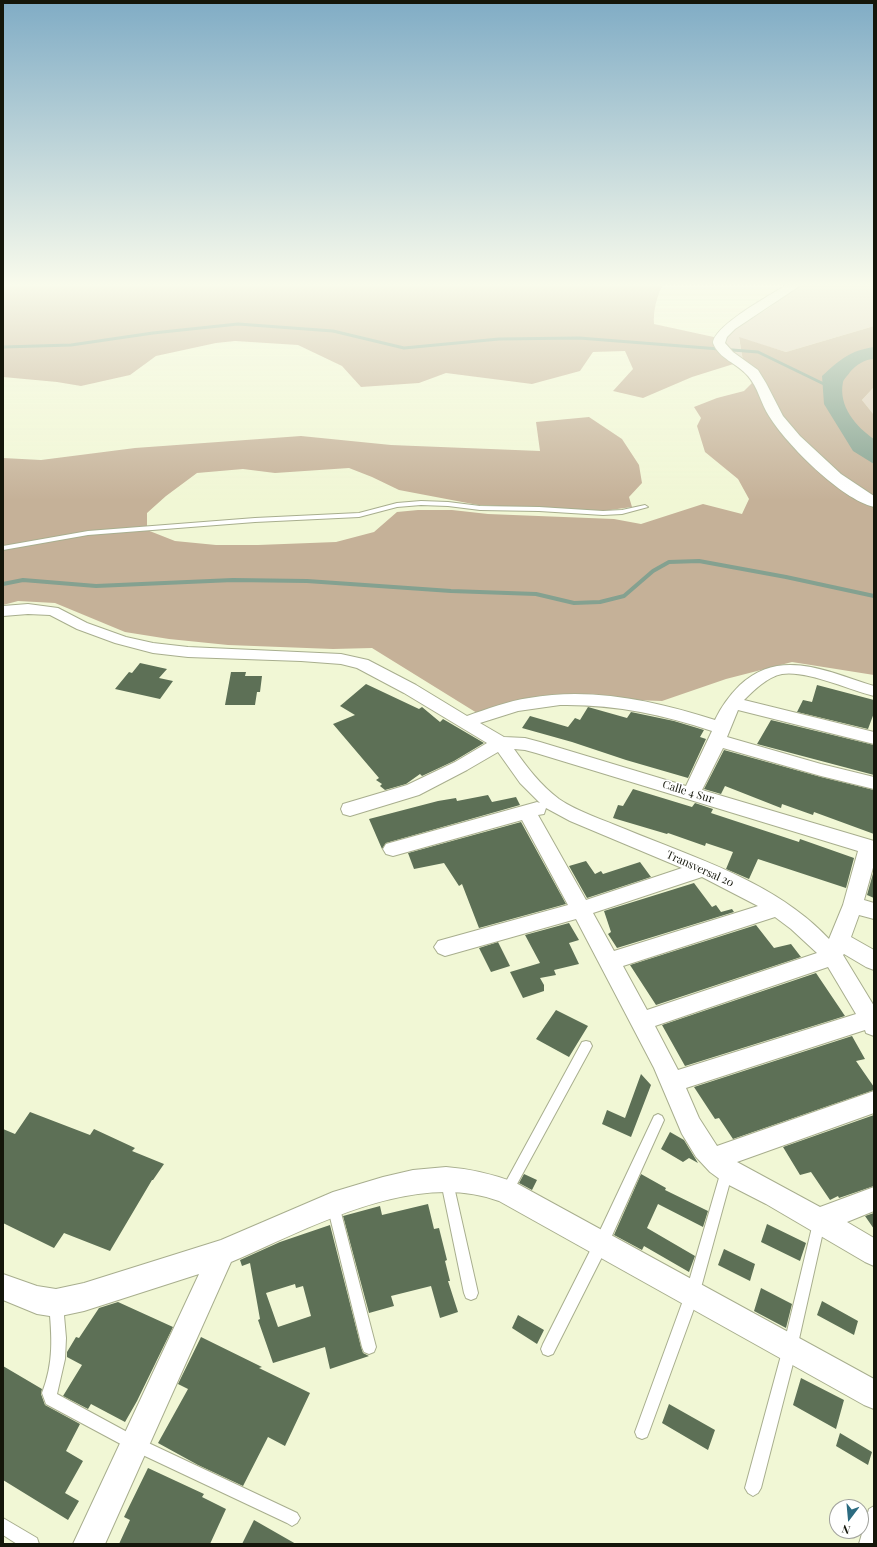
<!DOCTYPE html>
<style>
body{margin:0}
#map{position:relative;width:877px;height:1547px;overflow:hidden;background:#f1f7d5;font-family:"Playfair Display",serif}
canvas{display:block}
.frame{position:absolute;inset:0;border:4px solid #14160a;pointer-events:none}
.north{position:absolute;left:829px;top:1499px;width:40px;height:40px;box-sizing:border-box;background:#fff;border:1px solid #a1a29d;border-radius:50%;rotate:196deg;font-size:11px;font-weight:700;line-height:16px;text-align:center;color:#14160a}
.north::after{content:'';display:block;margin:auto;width:14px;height:18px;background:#2c6b80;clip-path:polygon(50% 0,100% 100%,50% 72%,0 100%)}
</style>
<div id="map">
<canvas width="877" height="1547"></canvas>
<div class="frame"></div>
<div class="north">N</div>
</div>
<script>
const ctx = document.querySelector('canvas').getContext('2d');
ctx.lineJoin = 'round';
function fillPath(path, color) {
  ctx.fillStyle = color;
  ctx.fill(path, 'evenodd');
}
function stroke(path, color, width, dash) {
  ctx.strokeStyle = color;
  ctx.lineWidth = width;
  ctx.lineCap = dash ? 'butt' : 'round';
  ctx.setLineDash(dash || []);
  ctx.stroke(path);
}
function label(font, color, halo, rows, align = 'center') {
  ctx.font = font + ' "Playfair Display",serif';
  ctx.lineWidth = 3;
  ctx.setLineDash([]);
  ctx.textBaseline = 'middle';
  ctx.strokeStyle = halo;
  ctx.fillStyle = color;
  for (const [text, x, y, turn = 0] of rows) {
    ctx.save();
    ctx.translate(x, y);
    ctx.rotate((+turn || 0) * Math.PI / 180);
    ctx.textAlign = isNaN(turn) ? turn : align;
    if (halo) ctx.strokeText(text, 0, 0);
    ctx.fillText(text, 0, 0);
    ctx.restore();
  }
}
fillPath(new Path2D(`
 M 804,283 L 843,283 L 848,285 L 874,284 L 874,326 L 786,352 L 739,338 L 743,361 L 728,351 L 723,339 L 727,333 L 769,308 L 793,288 Z
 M 874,387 L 874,415 L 862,400 Z`), '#ddcfbf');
fillPath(new Path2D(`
 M 3,283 L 664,283 C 657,294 653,311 654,324 L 723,339 L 723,344 L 743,361 L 739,337 L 786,352 L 874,326 L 874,387 L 862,400 L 874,415 L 874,675 L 792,662 L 726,679 L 662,701 L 545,697 L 477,713 L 372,648 L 333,649 L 228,645 L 169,639 L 125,632 L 55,603 L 18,601 L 3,605 L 3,458 L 41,460 L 135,448 L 301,436 L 391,445 L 540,451 L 536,422 L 589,417 L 622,439 L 639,465 L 642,483 L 629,497 L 632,507 L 610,510 L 587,510 L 478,505 L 399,490 L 372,477 L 349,468 L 275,473 L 243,469 L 197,473 L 166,496 L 147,513 L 147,530 L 175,541 L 216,545 L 258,545 L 336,542 L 374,532 L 397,512 L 418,510 L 452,510 L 488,514 L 614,519 L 641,524 L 703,504 L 742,514 L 749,499 L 738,479 L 705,452 L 697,426 L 701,418 L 694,407 L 717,398 L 744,391 L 761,374 L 743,361 L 692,377 L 643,398 L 613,391 L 633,369 L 625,351 L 593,352 L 580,371 L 532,384 L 446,373 L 419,383 L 361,387 L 342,366 L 298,345 L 235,341 L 216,343 L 156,356 L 130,375 L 81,386 L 57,382 L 3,377 Z`), '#c5b198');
fillPath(new Path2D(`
 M 874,347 L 874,359 C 865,359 856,365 850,372 C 848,375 844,379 843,382 C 838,406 856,427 874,439 L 874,464 L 853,451 L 824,404 L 822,376 C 841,359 849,351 874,347 Z`), '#84a190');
stroke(new Path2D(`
 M 3,347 L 71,345 L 153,333 L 238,324 L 333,331 L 404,348 L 499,339 L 579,338 L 758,352 L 828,386`), '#84a190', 3);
stroke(new Path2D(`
 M 3,584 L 23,580 L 96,586 L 233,580 L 307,581 L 451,591 L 536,594 L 574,603 L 600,602 L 624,596 L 653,571 L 669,562 L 699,561 L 786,577 L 874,596`), '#84a190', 4);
fillPath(new Path2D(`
 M 140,663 L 167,669 L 159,678 L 173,681 L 160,699 L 115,689 L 129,672 L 132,673 Z
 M 231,672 L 246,672 L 245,676 L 262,676 L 260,692 L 257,692 L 255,705 L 225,705 Z
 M 366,684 L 419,709 L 422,707 L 440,722 L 443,719 L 484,743 L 454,761 L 422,776 L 420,774 L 406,784 L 385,790 L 380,786 L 382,784 L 376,780 L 379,778 L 333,724 L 355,715 L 340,706 Z
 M 817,685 L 874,700 L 874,713 L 868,729 L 797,712 L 803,700 L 812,702 Z
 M 588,707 L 627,718 L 631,712 L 674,721 L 704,730 L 700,737 L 706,739 L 688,778 L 626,760 L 572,742 L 522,728 L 530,716 L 568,727 L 575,718 L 580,720 Z
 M 771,720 L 874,745 L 874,775 L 757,744 Z
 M 724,750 L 821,777 L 874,790 L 874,834 L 814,812 L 813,815 L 782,804 L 781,808 L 725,786 L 721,794 L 704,789 Z
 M 633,789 L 692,807 L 695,803 L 713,809 L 711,813 L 799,842 L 800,839 L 854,858 L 846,888 L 758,859 L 749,879 L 726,869 L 733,852 L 706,843 L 705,846 L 668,833 L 667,834 L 613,818 L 618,805 L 623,806 Z
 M 488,795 L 492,802 L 516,797 L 520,805 L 386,843 L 382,849 L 369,819 L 438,801 L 456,798 L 457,801 Z
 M 521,822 L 566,904 L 479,928 L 462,884 L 459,886 L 444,863 L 414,869 L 408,853 Z
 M 586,861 L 595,874 L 601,871 L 603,874 L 640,862 L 651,877 L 587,898 L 569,866 Z
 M 874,870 L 874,898 L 867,895 Z
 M 694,883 L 712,907 L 716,905 L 721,912 L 732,909 L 734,912 L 617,948 L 608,934 L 611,932 L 604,911 Z
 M 569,923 L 579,940 L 569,943 L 579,964 L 554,970 L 556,975 L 540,978 L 544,985 L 544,991 L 523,998 L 510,972 L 540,963 L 525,935 Z
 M 756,925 L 774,948 L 791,944 L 801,957 L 656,1005 L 630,965 Z
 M 498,942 L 510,966 L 491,972 L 479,948 Z
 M 816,973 L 845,1016 L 685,1066 L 662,1025 Z
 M 556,1010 L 588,1026 L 569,1057 L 536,1039 Z
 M 852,1036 L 865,1059 L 856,1061 L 874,1087 L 874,1090 L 733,1139 L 719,1118 L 715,1119 L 694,1087 Z
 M 641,1074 L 651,1085 L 631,1137 L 602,1124 L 607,1110 L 625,1118 Z
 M 30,1112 L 90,1135 L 94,1129 L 135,1148 L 132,1151 L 164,1164 L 153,1180 L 152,1180 L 110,1251 L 64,1233 L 54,1248 L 3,1223 L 3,1129 L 15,1134 Z
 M 874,1115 L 874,1186 L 839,1198 L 838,1196 L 830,1200 L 811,1172 L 800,1175 L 783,1147 Z
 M 670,1132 L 684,1140 L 698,1163 L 689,1158 L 683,1162 L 661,1149 Z
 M 524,1174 L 537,1180 L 532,1190 L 519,1183 Z
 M 641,1174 L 666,1188 L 665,1190 L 708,1211 L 703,1227 L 658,1204 L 647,1228 L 695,1256 L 689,1272 L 644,1246 L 642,1250 L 614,1235 Z
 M 428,1204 L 434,1229 L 439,1228 L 447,1260 L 445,1261 L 450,1281 L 448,1281 L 458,1312 L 440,1318 L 431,1286 L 391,1296 L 394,1306 L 369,1313 L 343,1216 L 380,1206 L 382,1215 Z
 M 874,1213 L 874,1229 L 865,1216 Z
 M 767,1224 L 806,1243 L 800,1261 L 761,1242 Z
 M 330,1225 L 361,1347 L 363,1353 L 369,1356 L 330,1369 L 325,1347 L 273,1363 L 258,1320 L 260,1319 L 250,1263 L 242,1266 L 240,1260 L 280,1242 ZM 295,1284 L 296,1288 L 303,1286 L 311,1316 L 278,1327 L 266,1293 Z
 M 724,1249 L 755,1264 L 750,1281 L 718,1265 Z
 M 761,1288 L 792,1304 L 786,1328 L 754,1311 Z
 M 822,1301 L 858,1321 L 854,1335 L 817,1315 Z
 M 118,1302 L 173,1327 L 137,1401 L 125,1422 L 91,1404 L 88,1409 L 63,1396 L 82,1365 L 67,1357 L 67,1352 L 76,1337 L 79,1338 L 99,1308 Z
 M 518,1315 L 544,1330 L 537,1344 L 512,1328 Z
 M 201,1337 L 262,1367 L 259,1368 L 310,1393 L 285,1446 L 268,1437 L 243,1486 L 198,1465 L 158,1443 L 188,1389 L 178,1384 Z
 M 3,1366 L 42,1389 L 41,1394 L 45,1405 L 80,1424 L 66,1451 L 83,1461 L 65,1493 L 79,1501 L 68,1520 L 3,1480 Z
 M 801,1378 L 844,1400 L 836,1429 L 793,1405 Z
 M 669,1404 L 715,1430 L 708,1450 L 662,1423 Z
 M 840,1433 L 872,1452 L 868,1465 L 836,1446 Z
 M 148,1468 L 204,1494 L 202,1497 L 226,1509 L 210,1544 L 119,1544 L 130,1520 L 124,1517 Z
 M 254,1520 L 296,1544 L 242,1544 Z`), '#5d7056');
const lane = new Path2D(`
 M 421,501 L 448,502 L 480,506 L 539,507 L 603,511 L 622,510 L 645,505 L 648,507 L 622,514 L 603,515 L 539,511 L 480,510 L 448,506 L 421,505 L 397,507 L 359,517 L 255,522 L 88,535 L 3,550 L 3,546 L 88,531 L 255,518 L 359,513 L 397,503 Z
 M 586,1041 L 590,1042 L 592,1046 L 590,1050 L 511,1195 L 507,1197 L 503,1195 L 501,1191 L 503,1187 L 582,1042 Z
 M 658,1114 L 662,1116 L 664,1120 L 606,1249 L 553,1354 L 548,1356 L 543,1354 L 541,1349 L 543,1344 L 596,1239 L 654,1116 Z
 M 727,1165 L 731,1167 L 733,1171 L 699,1295 L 649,1432 L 647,1437 L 642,1439 L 637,1437 L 635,1432 L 685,1295 L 721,1171 L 723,1167 Z
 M 447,1176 L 451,1178 L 453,1182 L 478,1293 L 476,1298 L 471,1300 L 466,1298 L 464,1293 L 441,1182 L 443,1178 Z
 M 333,1199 L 338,1201 L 339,1205 L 376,1347 L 374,1352 L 369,1354 L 364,1352 L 362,1347 L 327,1205 L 328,1201 Z
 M 819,1217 L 824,1218 L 825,1223 L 797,1348 L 761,1488 L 758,1493 L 753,1496 L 748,1493 L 745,1488 L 783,1348 L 813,1223 L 814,1218 Z
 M 56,1297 L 61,1299 L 63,1304 L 66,1338 L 65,1359 L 57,1394 L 140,1439 L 297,1513 L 300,1518 L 297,1523 L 292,1526 L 287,1523 L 130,1449 L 46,1404 L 42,1393 C 54,1362 52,1337 49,1304 L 51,1299 Z
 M 874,1506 L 874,1544 L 859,1544 L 869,1509 Z
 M 3,1518 L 37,1538 L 39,1544 L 17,1544 L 3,1535 Z`);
const street = new Path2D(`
 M 28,604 L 58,608 L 87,623 L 126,637 L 153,643 L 188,647 L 341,654 L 368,660 L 416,685 L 467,716 C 487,709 508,701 529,698 C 592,687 655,701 715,720 C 721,707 730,695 740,685 C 780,647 828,672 874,686 L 874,696 C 850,690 806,670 782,674 C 767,677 754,690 744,700 L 874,732 L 874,744 L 738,710 L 727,737 L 821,764 L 874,777 L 874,789 L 821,776 L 723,748 L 702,790 L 874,841 L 874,864 L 864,900 L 874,903 L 874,919 L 859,915 L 851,937 L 874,950 L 874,970 L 866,967 L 844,954 L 843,955 L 874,1006 L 874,1036 L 866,1033 L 865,1030 L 686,1088 L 699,1118 L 717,1146 L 874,1091 L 874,1113 L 737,1162 L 820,1207 L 874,1187 L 874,1211 L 847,1222 L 874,1238 L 874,1266 L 865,1262 L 766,1204 L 725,1183 L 710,1172 L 696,1157 L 682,1134 L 654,1068 L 576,919 L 445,956 L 438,953 L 434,947 L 438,941 L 568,905 L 522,820 L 393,856 L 386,854 L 383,849 L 386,844 L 537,802 L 540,803 L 520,783 L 498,752 L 467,770 L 419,795 L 350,816 L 343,814 L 341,809 L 343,804 L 407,785 L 455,762 L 487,743 L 404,693 L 357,668 L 341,664 L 301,661 L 188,657 L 153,653 L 115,643 L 77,629 L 50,615 L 28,614 L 3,616 L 3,606 ZM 560,705 C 613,704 662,714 712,731 L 686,786 L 540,742 L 525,738 L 504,737 L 480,723 L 518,711 ZM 514,749 L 525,750 L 536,753 L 858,851 L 843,905 L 829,939 C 776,882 695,858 625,829 C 604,820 578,812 559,799 C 540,785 527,767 514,749 ZM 546,808 L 570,821 L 682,868 L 586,900 L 538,815 L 544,814 ZM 702,877 L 758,906 L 614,951 L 593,913 ZM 775,917 L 791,929 L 817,953 L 647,1010 L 623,966 ZM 828,967 L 856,1014 L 678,1070 L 655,1026 Z
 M 446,1167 C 471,1169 493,1174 516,1183 L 874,1379 L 874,1409 L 864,1405 L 499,1201 C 414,1169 308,1229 231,1262 L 105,1544 L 73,1544 L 199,1274 L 84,1311 L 56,1317 L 37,1314 L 3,1300 L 3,1274 L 37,1286 L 56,1289 L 84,1283 L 221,1240 L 333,1192 L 383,1177 L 413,1170 Z`);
const secondary = new Path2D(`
 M 790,283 L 804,283 L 735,329 L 727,337 L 725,343 L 733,352 L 758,370 L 766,383 L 783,416 L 800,436 L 841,474 L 874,496 L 874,507 C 841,499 787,445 769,416 C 761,404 758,387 748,376 C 737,363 719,359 713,343 C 714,325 774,293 790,283 Z`);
stroke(lane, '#a8ae8e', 2);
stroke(street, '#a8ae8e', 2);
stroke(secondary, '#a8ae8e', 2);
fillPath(lane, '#fff');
fillPath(street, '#fff');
fillPath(secondary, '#fff');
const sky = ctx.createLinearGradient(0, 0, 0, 500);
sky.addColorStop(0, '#80acc5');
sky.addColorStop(0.57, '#f9fbec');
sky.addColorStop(1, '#f9fbec00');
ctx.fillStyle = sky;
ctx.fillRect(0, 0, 877, 500);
label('11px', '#14160a', '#fff', [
 ["Calle 4 Sur",688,792,17],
 ["Transversal 20",700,869,24]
]);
</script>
